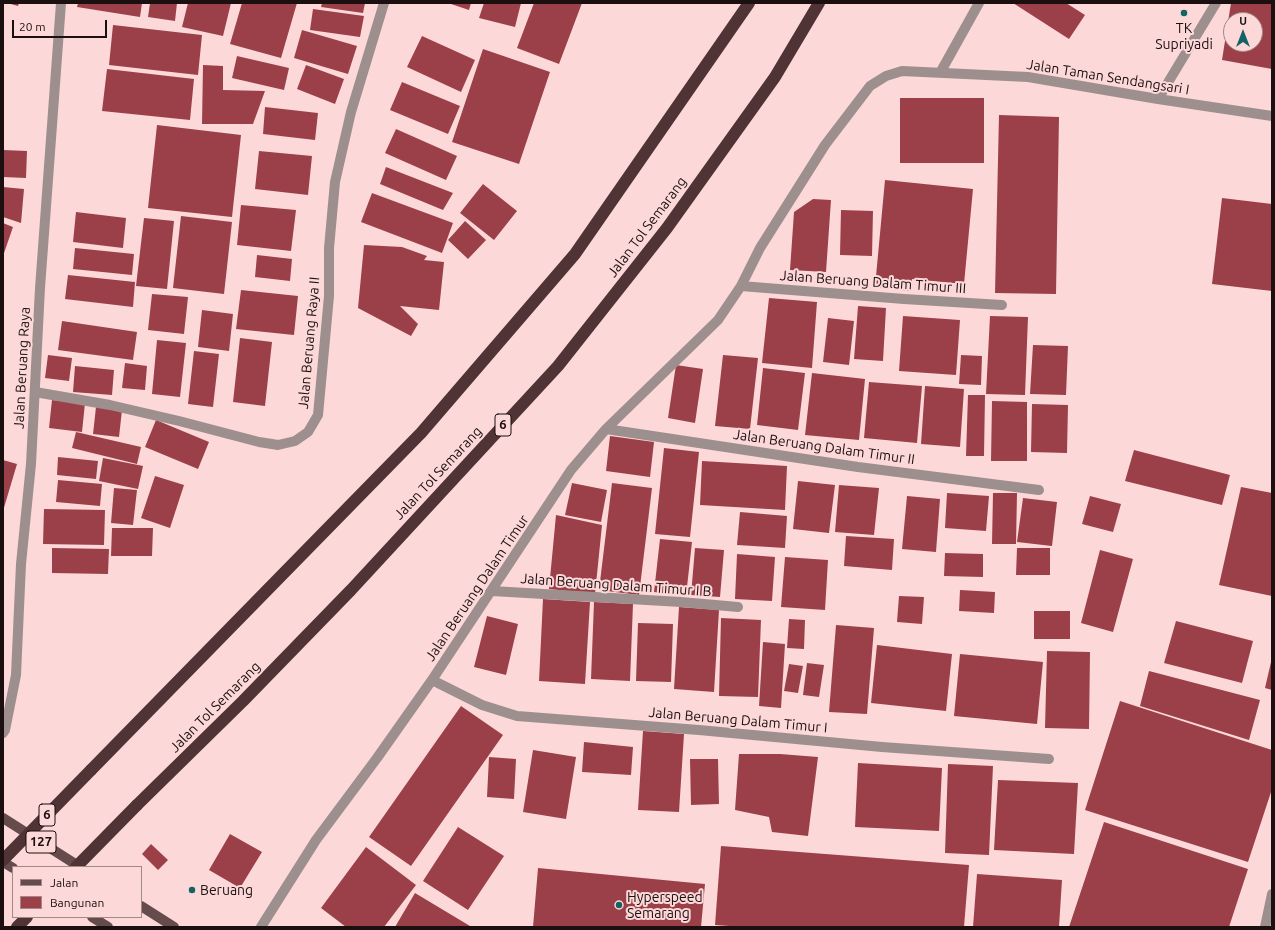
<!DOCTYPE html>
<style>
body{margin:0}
#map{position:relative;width:1275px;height:930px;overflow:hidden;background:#fdd8d9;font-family:Ubuntu,sans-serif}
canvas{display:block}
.frame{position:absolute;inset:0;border:4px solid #1b0f0f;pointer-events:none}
.legend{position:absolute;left:12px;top:866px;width:130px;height:52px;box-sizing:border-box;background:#fdd8d9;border:1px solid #a38888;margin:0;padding:5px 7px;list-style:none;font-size:12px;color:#1b0f0f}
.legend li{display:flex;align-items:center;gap:8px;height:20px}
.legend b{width:20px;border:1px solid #a38888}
.north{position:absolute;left:1223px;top:12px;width:40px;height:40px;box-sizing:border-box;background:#fdd8d9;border:1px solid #a38888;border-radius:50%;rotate:0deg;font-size:11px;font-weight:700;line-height:16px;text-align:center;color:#1b0f0f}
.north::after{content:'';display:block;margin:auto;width:14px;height:18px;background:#136364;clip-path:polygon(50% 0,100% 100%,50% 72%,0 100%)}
.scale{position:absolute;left:12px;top:20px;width:95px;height:18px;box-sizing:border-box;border:2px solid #1b0f0f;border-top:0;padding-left:5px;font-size:12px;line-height:14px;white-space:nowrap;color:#1b0f0f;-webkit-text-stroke:3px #fdd8d9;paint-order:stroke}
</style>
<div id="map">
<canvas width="1275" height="930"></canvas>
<div class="frame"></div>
<ul class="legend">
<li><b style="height:5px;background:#654b4c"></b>Jalan</li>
<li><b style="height:11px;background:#9b4049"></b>Bangunan</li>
</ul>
<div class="north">U</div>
<div class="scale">20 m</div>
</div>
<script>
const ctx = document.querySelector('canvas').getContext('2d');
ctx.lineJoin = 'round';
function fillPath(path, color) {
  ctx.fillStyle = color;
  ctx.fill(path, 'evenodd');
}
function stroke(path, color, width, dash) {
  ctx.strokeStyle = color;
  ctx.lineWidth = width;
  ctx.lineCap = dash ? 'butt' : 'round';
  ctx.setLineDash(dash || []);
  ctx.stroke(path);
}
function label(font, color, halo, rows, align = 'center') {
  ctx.font = font + ' Ubuntu,sans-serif';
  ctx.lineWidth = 4;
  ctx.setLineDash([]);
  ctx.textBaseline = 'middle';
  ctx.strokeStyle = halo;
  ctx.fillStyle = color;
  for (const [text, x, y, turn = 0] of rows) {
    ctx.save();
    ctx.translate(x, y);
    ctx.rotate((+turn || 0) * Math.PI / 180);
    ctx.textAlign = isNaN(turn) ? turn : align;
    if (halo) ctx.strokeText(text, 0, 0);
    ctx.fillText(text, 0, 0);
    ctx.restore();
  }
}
fillPath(new Path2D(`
 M 7,3 L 19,3 L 18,6 Z
 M 78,3 L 142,3 L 140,17 L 77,7 Z
 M 150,3 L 177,3 L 175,21 L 148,17 Z
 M 188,3 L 231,3 L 223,36 L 182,27 Z
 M 242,3 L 297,3 L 281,58 L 230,44 Z
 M 322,3 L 365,3 L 363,13 L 321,7 Z
 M 448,3 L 471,3 L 469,10 Z
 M 484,3 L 521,3 L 515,27 L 479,18 Z
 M 534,3 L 582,3 L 559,64 L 517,48 Z
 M 1013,3 L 1066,3 L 1085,15 L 1069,39 Z
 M 1231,3 L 1272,3 L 1272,69 L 1222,60 ZM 1231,20 L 1255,20 L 1255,44 L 1231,44 Z
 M 313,9 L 364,16 L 360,37 L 310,30 Z
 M 113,25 L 202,35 L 198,75 L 109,65 Z
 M 302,30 L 357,46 L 348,74 L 294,58 Z
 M 422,36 L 475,60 L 461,92 L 407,67 Z
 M 483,49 L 550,72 L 519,164 L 452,142 Z
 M 237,56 L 289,68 L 284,90 L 232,78 Z
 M 203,65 L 223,66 L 223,90 L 265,91 L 253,124 L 202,124 Z
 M 306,65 L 344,79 L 335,104 L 297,89 Z
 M 107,69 L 194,79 L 190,120 L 102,111 Z
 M 402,82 L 460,106 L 448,134 L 390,110 Z
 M 900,98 L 984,98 L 984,163 L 900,163 Z
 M 265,107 L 318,113 L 315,140 L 263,134 Z
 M 999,115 L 1059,117 L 1056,294 L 995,293 Z
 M 157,125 L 241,135 L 232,217 L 148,208 Z
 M 396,129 L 457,156 L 446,180 L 385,153 Z
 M 3,150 L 27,151 L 26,178 L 3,177 Z
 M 259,151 L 312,156 L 308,195 L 255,189 Z
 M 386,167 L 453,193 L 443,210 L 380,184 Z
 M 885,180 L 973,189 L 964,284 L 912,279 L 911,291 L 875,287 Z
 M 483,184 L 517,211 L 494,240 L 460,213 Z
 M 3,187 L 24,189 L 21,223 L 3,217 Z
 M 372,193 L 453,223 L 442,253 L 361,222 Z
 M 1222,198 L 1272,204 L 1272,291 L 1212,284 Z
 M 813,199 L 831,200 L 826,272 L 790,270 L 794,212 Z
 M 241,205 L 296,210 L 291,251 L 237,245 Z
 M 841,210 L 873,211 L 872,256 L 840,255 Z
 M 76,212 L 126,218 L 123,248 L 73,242 Z
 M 181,216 L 232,222 L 224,294 L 173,288 Z
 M 144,218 L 174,221 L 167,289 L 136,286 Z
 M 465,221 L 486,240 L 468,259 L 448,240 Z
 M 3,223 L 13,227 L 3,256 Z
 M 364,245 L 402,247 L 427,256 L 424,260 L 444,262 L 439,310 L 400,306 L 418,324 L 411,336 L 358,308 Z
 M 75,248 L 134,254 L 132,275 L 73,269 Z
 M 257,255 L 292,259 L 290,281 L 255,277 Z
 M 68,275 L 135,282 L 133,307 L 65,299 Z
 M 241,290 L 298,296 L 294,335 L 236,329 Z
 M 152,294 L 188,297 L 184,334 L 148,330 Z
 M 769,298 L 817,302 L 812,368 L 762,363 Z
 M 858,306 L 886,308 L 883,361 L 854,359 Z
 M 202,310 L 233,314 L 229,351 L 198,347 Z
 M 903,316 L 960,320 L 956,375 L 899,371 Z
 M 990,316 L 1028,317 L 1025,395 L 986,394 Z
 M 828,318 L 854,321 L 849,365 L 823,362 Z
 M 62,321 L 137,332 L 133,360 L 58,350 Z
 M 240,338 L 272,342 L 265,406 L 233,402 Z
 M 157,340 L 186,343 L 180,397 L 152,394 Z
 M 1033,345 L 1068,346 L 1066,395 L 1030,394 Z
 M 194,351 L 219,354 L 213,407 L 188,404 Z
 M 48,355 L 72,358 L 69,381 L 45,378 Z
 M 723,355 L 758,358 L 750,429 L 715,426 Z
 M 961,355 L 982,356 L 981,385 L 959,384 Z
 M 125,363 L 147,366 L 145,390 L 122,388 Z
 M 676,365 L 703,369 L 695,423 L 668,418 Z
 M 75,366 L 114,370 L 112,395 L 73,392 Z
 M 763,368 L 805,373 L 798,430 L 757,425 Z
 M 812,373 L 865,379 L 859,440 L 805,435 Z
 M 869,382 L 922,386 L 917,443 L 864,438 Z
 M 925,386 L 964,389 L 960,447 L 921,444 Z
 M 968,395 L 985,395 L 984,456 L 966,456 Z
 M 52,400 L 85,403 L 82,432 L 49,428 Z
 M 992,401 L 1027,402 L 1027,461 L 991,461 Z
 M 1032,404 L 1068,405 L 1067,453 L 1031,452 Z
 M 96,407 L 122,410 L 119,437 L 93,434 Z
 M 156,420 L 209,442 L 198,469 L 145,447 Z
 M 76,432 L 141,447 L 137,464 L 72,448 Z
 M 610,436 L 654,442 L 650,477 L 606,471 Z
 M 664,448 L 699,452 L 690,537 L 655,534 Z
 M 1134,450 L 1230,475 L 1222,505 L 1125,481 Z
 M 58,457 L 98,461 L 96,479 L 57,475 Z
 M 103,458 L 143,466 L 138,489 L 99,481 Z
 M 3,460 L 17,464 L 3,511 Z
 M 702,461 L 787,466 L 785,510 L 700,505 Z
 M 155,476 L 184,485 L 170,528 L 141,518 Z
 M 58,480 L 102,484 L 100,506 L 56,502 Z
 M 798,481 L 835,485 L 829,533 L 793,529 Z
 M 572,483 L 607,490 L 601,522 L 565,515 Z
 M 612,483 L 652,488 L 639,595 L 599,590 Z
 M 839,485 L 879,488 L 874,535 L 835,532 Z
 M 1241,487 L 1272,493 L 1272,596 L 1219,585 Z
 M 114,488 L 137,490 L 133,525 L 111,523 Z
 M 947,493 L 989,496 L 986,531 L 945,528 Z
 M 993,493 L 1017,493 L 1016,544 L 992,544 Z
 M 907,496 L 940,499 L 936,552 L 902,549 Z
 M 1090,496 L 1121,504 L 1113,532 L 1082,524 Z
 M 1023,498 L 1057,502 L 1052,546 L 1017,542 Z
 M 44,509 L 105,510 L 104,545 L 43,544 Z
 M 740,512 L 787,516 L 785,548 L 737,545 Z
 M 556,515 L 602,525 L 595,594 L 549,589 Z
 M 112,528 L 153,528 L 152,556 L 111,556 Z
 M 846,536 L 894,539 L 892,570 L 844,566 Z
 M 660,539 L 692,542 L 686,596 L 654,592 Z
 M 52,548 L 109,549 L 108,574 L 52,573 Z
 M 695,548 L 724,550 L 720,597 L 691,595 Z
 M 1017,548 L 1050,548 L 1050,575 L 1016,575 Z
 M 1100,550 L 1133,559 L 1113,632 L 1081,623 Z
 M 945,553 L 983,554 L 983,577 L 944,576 Z
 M 737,554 L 775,557 L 772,601 L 735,599 Z
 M 785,557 L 828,560 L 825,610 L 781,607 Z
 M 960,590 L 995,592 L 994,613 L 959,611 Z
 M 899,596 L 924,597 L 922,624 L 897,622 Z
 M 543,599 L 590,602 L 585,684 L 539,681 Z
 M 594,602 L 633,604 L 630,681 L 591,679 Z
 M 679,607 L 719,610 L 714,692 L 674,689 Z
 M 1034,611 L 1070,611 L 1070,639 L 1034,639 Z
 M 487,616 L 518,624 L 506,675 L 474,667 Z
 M 721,618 L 761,620 L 758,697 L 719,696 Z
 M 789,619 L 805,620 L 804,649 L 787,648 Z
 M 1176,621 L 1253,641 L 1242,683 L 1164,663 Z
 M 638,623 L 673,624 L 671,682 L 636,681 Z
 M 836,625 L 874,628 L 867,714 L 829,712 Z
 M 763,642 L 785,644 L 781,708 L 759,706 Z
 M 877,645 L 952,654 L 946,711 L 871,703 Z
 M 1047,651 L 1090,652 L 1089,729 L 1045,728 Z
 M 960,654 L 1043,662 L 1037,724 L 954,716 Z
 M 1271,662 L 1272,662 L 1272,690 L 1265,688 Z
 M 807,663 L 824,665 L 819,697 L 803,695 Z
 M 789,664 L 803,666 L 798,693 L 784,691 Z
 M 1149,671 L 1260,700 L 1249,740 L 1140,706 Z
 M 1120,701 L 1272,750 L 1272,789 L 1248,862 L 1085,810 Z
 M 461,706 L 503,735 L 411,866 L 369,837 Z
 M 643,731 L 684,734 L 679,812 L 638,810 Z
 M 584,742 L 633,747 L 631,775 L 582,772 Z
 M 533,750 L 576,757 L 566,819 L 523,812 Z
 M 739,754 L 780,754 L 818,757 L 808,836 L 772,832 L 769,817 L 735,810 Z
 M 489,757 L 516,759 L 514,799 L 487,797 Z
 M 690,759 L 718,759 L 719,804 L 691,805 Z
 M 858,763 L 942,768 L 939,831 L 855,827 Z
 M 948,764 L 993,766 L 989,855 L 945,853 Z
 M 998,780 L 1078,783 L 1074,854 L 994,850 Z
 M 1104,822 L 1248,869 L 1229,927 L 1069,927 Z
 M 458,827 L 504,856 L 468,910 L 423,881 Z
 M 230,834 L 262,852 L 240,888 L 209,870 Z
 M 151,844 L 168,860 L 158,870 L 142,854 Z
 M 721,846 L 969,865 L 964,927 L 743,927 L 715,925 Z
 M 366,847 L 416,885 L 384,927 L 346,927 L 321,908 Z
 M 538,868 L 705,884 L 701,927 L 533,927 Z
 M 977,874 L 1062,880 L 1059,927 L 973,927 Z
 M 415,893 L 470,926 L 469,927 L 395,927 Z`), '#9b4049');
stroke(new Path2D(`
 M 1265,927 L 1272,894`), '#9e8f8f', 10);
stroke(new Path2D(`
 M 940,73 L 979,3
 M 1158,99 L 1216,3
 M 741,286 L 904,299 L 1002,305
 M 35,392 L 110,405 L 179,421 L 259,442 L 278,445 L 295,441 L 308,432 L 318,415 L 329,296 L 329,248 L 335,182 L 351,112 L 384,3
 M 606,429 L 858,467 L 1039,490
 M 492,591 L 681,602 L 738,607
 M 432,680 L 482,705 L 517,716 L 699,730 L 882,747 L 1049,759
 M 3,733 L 5,730 L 16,675 L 21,564 L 31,464 L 40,288 L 61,3
 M 261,927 L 316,840 L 377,758 L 432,680 L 571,470 L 606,429 L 718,320 L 741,286 L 760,248 L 825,145 L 870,86 L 886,76 L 902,71 L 1028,77 L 1158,99 L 1272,116`), '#9e8f8f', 10);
stroke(new Path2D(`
 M 3,818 L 80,867
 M 3,862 L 13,868
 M 141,906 L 174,927
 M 92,917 L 108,927`), '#654b4c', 10);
stroke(new Path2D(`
 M 91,770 L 421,433 L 575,254 L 749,3
 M 137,805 L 243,701 L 351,590 L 558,366 L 667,228 L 775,77 L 819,3
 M 17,927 L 27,917`), '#503335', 12);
stroke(new Path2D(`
 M 3,860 L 91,770
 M 76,867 L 137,805`), '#503335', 12);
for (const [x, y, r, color] of [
 [1184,13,4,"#136364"],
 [192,890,4,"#136364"],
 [619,905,4,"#136364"]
]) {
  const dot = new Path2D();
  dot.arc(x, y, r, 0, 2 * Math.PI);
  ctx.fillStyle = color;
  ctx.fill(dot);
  stroke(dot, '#fdd8d9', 1.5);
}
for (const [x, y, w] of [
 [503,425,16],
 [47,815,16],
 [41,842,30]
]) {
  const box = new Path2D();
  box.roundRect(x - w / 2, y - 11, w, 22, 3);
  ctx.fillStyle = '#fdd8d9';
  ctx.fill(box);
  stroke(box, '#1b0f0f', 1);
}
label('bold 13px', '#1b0f0f', null, [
 ["6",503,425],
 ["6",47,815],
 ["127",41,842]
]);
label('14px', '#1b0f0f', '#fdd8d9', [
 ["TK",1184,28,"center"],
 ["Supriyadi",1184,44,"center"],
 ["Beruang",200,890],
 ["Hyperspeed",627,897],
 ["Semarang",627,913]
], 'left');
label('14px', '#1b0f0f', '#fdd8d9', [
 ["Jalan Taman Sendangsari I",1108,77,9],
 ["Jalan Tol Semarang",647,227,-53],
 ["Jalan Beruang Dalam Timur III",873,282,4],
 ["Jalan Beruang Raya II",309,343,-85],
 ["Jalan Beruang Raya",22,368,-87],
 ["Jalan Beruang Dalam Timur II",824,447,8],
 ["Jalan Tol Semarang",438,473,-47],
 ["Jalan Beruang Dalam Timur I B",616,585,4],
 ["Jalan Beruang Dalam Timur",477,588,-56],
 ["Jalan Tol Semarang",215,707,-45],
 ["Jalan Beruang Dalam Timur I",738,720,5]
]);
</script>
